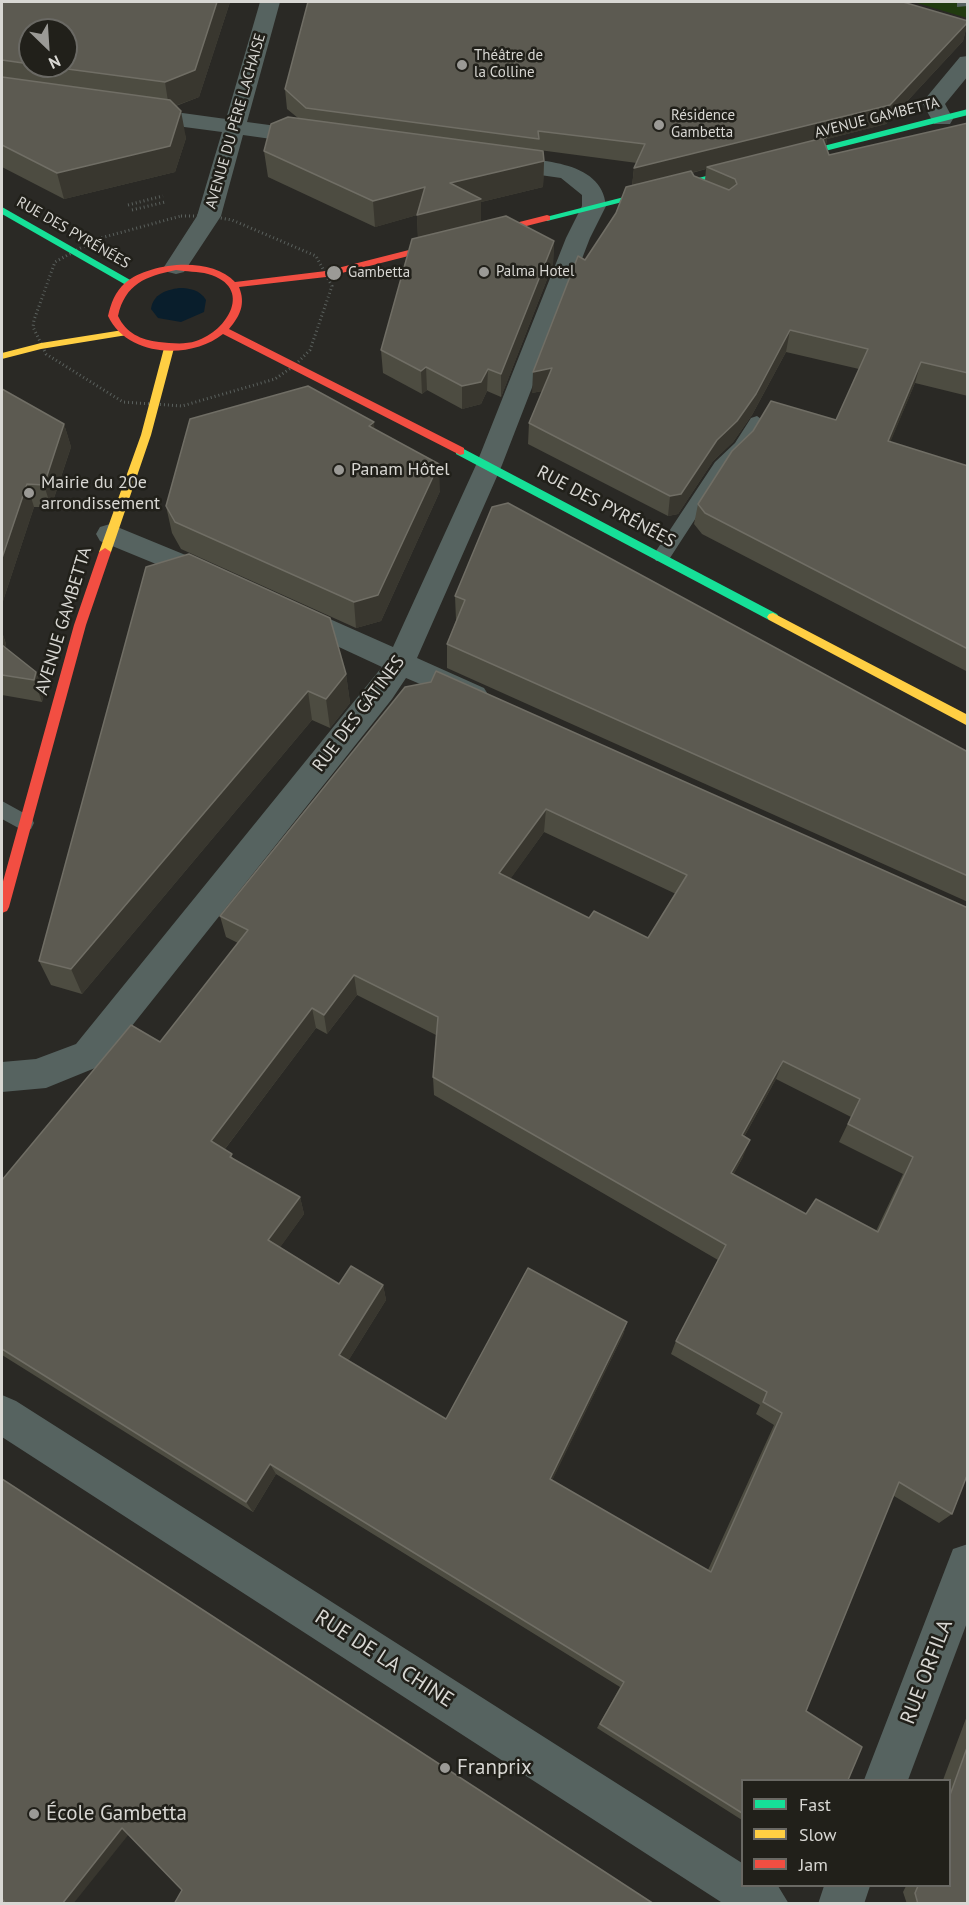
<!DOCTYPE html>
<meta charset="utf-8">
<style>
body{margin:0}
#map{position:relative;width:969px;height:1905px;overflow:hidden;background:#2a2925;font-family:"PT Sans",sans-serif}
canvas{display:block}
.frame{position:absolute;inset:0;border:3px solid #d8d7d3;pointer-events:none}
.legend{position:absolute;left:741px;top:1779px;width:210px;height:108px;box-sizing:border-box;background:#21201a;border:2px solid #6a6964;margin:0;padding:8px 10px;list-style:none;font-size:18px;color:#d8d7d3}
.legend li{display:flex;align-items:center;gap:12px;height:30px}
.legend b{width:30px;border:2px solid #6a6964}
.north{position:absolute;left:18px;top:18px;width:60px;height:60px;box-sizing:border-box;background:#21201a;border:2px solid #6a6964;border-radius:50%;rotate:155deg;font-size:16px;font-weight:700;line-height:24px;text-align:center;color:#d8d7d3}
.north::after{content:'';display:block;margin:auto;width:21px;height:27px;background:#9b9a96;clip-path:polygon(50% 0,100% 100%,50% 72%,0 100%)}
</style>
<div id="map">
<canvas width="969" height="1905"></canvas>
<div class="frame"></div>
<ul class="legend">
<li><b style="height:8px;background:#16e098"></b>Fast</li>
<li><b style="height:8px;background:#ffcf43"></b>Slow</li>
<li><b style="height:8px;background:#f24e42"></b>Jam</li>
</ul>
<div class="north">N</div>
</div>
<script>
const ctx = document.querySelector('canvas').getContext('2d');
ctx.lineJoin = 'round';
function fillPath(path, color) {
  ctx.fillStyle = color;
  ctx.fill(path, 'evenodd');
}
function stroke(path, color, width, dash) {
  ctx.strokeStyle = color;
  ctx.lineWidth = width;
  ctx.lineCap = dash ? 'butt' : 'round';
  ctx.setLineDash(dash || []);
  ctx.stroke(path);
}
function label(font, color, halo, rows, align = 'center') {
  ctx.font = font + ' "PT Sans",sans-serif';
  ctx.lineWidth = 5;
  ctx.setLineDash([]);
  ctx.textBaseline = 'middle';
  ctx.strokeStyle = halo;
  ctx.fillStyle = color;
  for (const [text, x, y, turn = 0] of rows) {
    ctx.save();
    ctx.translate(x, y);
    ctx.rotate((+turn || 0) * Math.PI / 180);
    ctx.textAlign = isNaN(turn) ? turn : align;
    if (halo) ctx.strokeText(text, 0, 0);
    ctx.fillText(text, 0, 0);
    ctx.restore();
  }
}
fillPath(new Path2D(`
 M 914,2 L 967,2 L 967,18 Z`), '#213b0f');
fillPath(new Path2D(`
 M 179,288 C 190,288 200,290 206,300 L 204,312 L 181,322 L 158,318 L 151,309 C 153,294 166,290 179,288 Z`), '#091e2c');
stroke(new Path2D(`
 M 128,205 L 163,196
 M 132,210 L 165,202
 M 181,216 L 209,216 L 232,220 L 316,256 L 332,286 L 310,350 L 294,366 L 275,379 L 182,406 L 123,402 L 46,354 L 33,327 L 34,320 L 55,262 L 97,239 Z`), '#5a605d', 3, [1, 3]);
fillPath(new Path2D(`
 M 957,2 L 968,2 L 968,6 L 957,7 Z
 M 757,416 L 765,422 L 747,451 L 727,470 L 668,561 L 656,561 L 653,556 L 656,551 L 715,462 L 735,443 L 751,418 Z
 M 2,801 L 31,817 L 34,823 L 31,829 L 24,831 L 2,819 Z`), '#566360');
fillPath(new Path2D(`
 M 260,2 L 280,2 L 247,122 L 314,131 L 322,133 L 325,138 L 322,143 L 314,145 L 243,135 L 221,216 L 184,272 L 176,274 L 168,272 L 164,267 L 197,216 L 222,132 L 139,121 L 131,119 L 128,114 L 131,109 L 139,107 L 226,119 Z
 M 968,56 L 968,76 L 945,104 L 953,119 L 950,124 L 934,124 L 923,104 L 925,99 L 960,57 Z
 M 499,156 C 535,161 602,158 606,206 L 590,238 L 502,465 L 417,658 L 484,688 L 489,696 L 484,704 L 474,707 L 406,678 L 392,699 L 100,1066 L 46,1088 L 2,1092 L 2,1062 L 36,1059 L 76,1044 L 382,667 L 285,622 L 281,615 L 285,608 L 295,604 L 305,608 L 393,647 L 476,465 L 566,238 L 582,206 L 582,195 L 561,178 L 491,168 L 488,163 L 491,158 Z
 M 110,524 L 222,570 L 226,577 L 222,584 L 212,587 L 100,541 L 96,534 L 100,527 Z
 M 2,1395 L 16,1401 L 742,1863 L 742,1886 L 778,1886 L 789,1904 L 724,1904 L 2,1437 Z
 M 968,1544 L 968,1620 L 908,1780 L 864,1780 L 953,1549 Z
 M 824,1886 L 870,1886 L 864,1904 L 818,1904 Z`), '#566360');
fillPath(new Path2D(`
 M 968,109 L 968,115 L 547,221 L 542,218 Z
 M 2,207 L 132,281 L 134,283 L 132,285 L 126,285 L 2,214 Z
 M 460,447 L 777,614 L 779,617 L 777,620 L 769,620 L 456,454 L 456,448 Z`), '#16e098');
fillPath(new Path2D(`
 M 123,330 L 127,331 L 127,335 L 41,349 L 2,359 L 2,353 L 41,343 Z
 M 169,345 L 174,348 L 151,435 L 111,552 L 105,556 L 101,555 L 99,552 L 141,435 L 164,348 Z
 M 773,613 L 968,715 L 968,726 L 769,620 L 767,617 L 769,614 Z`), '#ffcf43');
fillPath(new Path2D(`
 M 547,215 L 550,216 L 550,220 L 326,277 L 239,287 C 246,304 240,316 229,329 L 464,448 L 464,454 L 460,455 L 223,334 C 191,360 127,357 108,316 C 111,303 115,292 125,283 C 150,262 211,256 235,282 L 326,271 ZM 176,270 C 186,272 198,271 208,274 C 254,287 228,331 196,341 C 184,345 171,343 159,342 C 141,340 126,333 118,316 C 125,284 146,276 176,270 Z
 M 105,548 L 111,552 L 86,625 L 9,907 L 7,911 L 2,913 L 2,885 L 74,625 L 99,552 Z`), '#f24e42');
fillPath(new Path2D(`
 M 2,2 L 230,2 L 199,97 L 176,106 L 186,138 L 175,172 L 64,199 L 2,167 ZM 30,30 L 66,66 L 30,66 Z
 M 968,21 L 963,41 L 886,124 L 827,139 L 826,145 L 829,155 L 968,123 L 968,396 L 915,383 L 890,442 L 968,466 L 968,672 L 702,534 L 694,524 L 698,504 L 836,420 L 859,369 L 786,352 L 752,415 L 733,442 L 713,461 L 678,514 L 668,516 L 528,444 L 529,423 L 542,391 L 532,393 L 585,260 L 616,213 L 632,186 L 634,168 L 637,163 L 539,150 L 544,161 L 543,187 L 481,202 L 481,222 L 554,241 L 553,264 L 501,397 L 487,391 L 481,404 L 462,409 L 427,390 L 422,394 L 383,373 L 381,350 L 418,238 L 417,215 L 375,227 L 268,177 L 264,151 L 298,118 L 287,109 L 285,89 ZM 706,169 L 705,180 L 694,176 L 692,173 Z
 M 2,389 L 64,424 L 71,447 L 51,507 L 34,507 L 2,604 Z
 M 374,422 L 374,429 L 440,491 L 381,621 L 356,628 L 181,549 L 172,533 L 166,506 Z
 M 189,554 L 346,674 L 350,703 L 330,728 L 312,720 L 82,994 L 51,985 L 39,961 Z
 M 455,596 L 968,752 L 968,902 L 447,668 L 447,644 L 456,621 L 456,620 Z
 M 2,632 L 6,644 L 5,648 L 36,672 L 44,693 L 42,702 L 2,695 Z
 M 405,687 L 968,908 L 952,1514 L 939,1523 L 894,1496 L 742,1780 L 742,1820 L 597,1728 L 620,1687 L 276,1474 L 253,1512 L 2,1355 L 2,1180 L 160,1042 L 238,943 L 226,937 L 220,916 ZM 544,832 L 676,894 L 648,938 L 589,918 L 510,879 ZM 357,995 L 436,1035 L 433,1077 L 434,1095 L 718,1260 L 676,1341 L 671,1354 L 760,1405 L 756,1414 L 774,1425 L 708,1570 L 552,1480 L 623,1335 L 627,1322 L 446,1419 L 348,1361 L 386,1300 L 383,1285 L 339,1284 L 280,1247 L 304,1214 L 300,1197 L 234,1159 L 225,1149 L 316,1028 L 327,1034 ZM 776,1079 L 851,1117 L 839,1142 L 903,1174 L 876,1231 L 806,1214 L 733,1175 L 743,1157 L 744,1137 Z
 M 968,1713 L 968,1904 L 907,1904 L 903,1892 L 906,1886 L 950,1886 L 950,1780 L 943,1780 Z`), '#4d4c41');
fillPath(new Path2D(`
 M 217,2 L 230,2 L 199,97 L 169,108 L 165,82 Z
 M 968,22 L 963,41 L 886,124 L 827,139 L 823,158 L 707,167 L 706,169 L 632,187 L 634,168 Z
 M 181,111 L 186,138 L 175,172 L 64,199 L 57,173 Z
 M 544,161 L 543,187 L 481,202 L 481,225 L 418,241 L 417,215 L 375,227 L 373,201 L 425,187 L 450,183 Z
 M 554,241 L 553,264 L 501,397 L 501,374 Z
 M 790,330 L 786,352 L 752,415 L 733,442 L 713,461 L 678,514 L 668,516 L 670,496 L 717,440 Z
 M 921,362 L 915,383 L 882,462 L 888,441 Z
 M 426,367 L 427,390 L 422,394 L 421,371 Z
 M 552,368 L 551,389 L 532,393 L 533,372 Z
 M 488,369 L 487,391 L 481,404 L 462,409 L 462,386 Z
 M 374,422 L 376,450 L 369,426 Z
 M 64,424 L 71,447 L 51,507 L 44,485 Z
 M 439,464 L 440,491 L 381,621 L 356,628 L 354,602 Z
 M 27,484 L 34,507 L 2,604 L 2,558 Z
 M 2,632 L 6,644 L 2,659 Z
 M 36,672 L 44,693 L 42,702 L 34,680 Z
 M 346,674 L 350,703 L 330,728 L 326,699 Z
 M 308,691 L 312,720 L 82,994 L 71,969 Z
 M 546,809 L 544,832 L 499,895 L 499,873 Z
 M 354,975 L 357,995 L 327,1034 L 324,1015 Z
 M 312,1008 L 316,1028 L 218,1158 L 211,1141 Z
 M 783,1061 L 776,1079 L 735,1153 L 742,1135 Z
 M 750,1140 L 743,1157 L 725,1190 L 731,1173 Z
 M 300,1197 L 304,1214 L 274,1256 L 268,1240 Z
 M 383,1285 L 386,1300 L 343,1369 L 339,1355 Z
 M 627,1322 L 623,1335 L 548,1489 L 550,1479 Z
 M 270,1464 L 276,1474 L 253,1512 L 246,1502 Z
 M 122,1828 L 133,1829 L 73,1904 L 62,1904 Z`), '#39372f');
const building = new Path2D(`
 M 2,2 L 217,2 L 195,70 L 165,82 L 45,66 L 66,66 L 66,30 L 30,30 L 30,64 L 2,60 Z
 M 308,2 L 903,2 L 968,21 L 968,22 L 890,105 L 634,168 L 645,144 L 538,131 L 539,139 L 306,108 L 285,89 Z
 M 2,77 L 170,100 L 181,111 L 170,146 L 57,173 L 2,145 Z
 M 288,117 L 543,151 L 544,161 L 450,183 L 481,199 L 417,215 L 425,187 L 373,201 L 264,151 L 271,124 Z
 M 968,123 L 968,373 L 921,362 L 888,441 L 968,466 L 968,649 L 705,513 L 698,504 L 732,451 L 753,431 L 771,401 L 836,420 L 868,349 L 790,330 L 756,394 L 737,421 L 717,440 L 681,494 L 670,496 L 529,423 L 552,368 L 533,372 L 578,256 L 585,260 L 616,213 L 626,187 L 691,171 L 694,176 L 729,190 L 737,184 L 735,179 L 707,167 L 827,137 L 823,139 L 829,155 Z
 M 506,216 L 554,241 L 501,374 L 488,369 L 481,382 L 462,386 L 426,367 L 421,371 L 381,350 L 412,239 Z
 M 308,386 L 374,422 L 369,426 L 439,464 L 378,595 L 354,602 L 175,522 L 166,506 L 190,419 Z
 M 2,389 L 64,424 L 44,485 L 27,484 L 2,558 Z
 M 508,503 L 968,752 L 968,876 L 447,644 L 465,600 L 455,596 L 492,507 Z
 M 189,554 L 330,618 L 346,674 L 326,699 L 308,691 L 71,969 L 39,961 L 146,567 Z
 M 2,645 L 36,672 L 34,680 L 2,675 Z
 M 436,671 L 968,908 L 968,1473 L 952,1514 L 899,1482 L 806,1711 L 862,1747 L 848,1780 L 742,1780 L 742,1813 L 600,1724 L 624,1682 L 270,1464 L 246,1502 L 2,1349 L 2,1180 L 131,1025 L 160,1042 L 248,930 L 220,916 L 405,687 L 431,682 ZM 546,809 L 687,875 L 648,938 L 594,911 L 589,918 L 499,873 ZM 354,975 L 438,1017 L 433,1077 L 726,1245 L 676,1341 L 767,1392 L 763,1402 L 782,1413 L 711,1572 L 550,1479 L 627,1322 L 528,1268 L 446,1419 L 339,1355 L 383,1285 L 351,1266 L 339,1284 L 268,1240 L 300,1197 L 230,1157 L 232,1154 L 211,1141 L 312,1008 L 324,1015 ZM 783,1061 L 860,1099 L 848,1124 L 913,1157 L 878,1232 L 816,1199 L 806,1214 L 731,1173 L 750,1140 L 742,1135 Z
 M 2,1479 L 654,1904 L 174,1904 L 182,1890 L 122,1828 L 62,1904 L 6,1904 L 2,1899 Z
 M 968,1745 L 968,1904 L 918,1904 L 915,1893 L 918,1886 L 950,1886 L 950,1795 Z`);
fillPath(building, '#5c5a51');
stroke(building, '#706e65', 1.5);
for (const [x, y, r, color] of [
 [462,65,6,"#9b9a96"],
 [659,125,6,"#9b9a96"],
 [484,272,6,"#9b9a96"],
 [334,273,8,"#9b9a96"],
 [339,470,6,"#9b9a96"],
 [29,493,6,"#9b9a96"],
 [445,1768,6,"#9b9a96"],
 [34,1814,6,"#9b9a96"]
]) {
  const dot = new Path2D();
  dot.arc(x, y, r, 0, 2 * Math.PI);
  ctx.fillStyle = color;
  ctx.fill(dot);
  stroke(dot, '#21201a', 2);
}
label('15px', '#d8d7d3', '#21201a', [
 ["Théâtre de",474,56],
 ["la Colline",474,73],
 ["Résidence",671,116],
 ["Gambetta",671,133],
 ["Palma Hotel",496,272],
 ["Gambetta",348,273]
], 'left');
label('15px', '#d8d7d3', '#21201a', [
 ["AVENUE GAMBETTA",877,118,-14],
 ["AVENUE DU PÈRE LACHAISE",236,121,-74],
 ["RUE DES PYRÉNÉES",73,233,30]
]);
label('18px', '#d8d7d3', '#21201a', [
 ["Panam Hôtel",351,470],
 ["Mairie du 20e",41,483],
 ["arrondissement",41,504]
], 'left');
label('18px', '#d8d7d3', '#21201a', [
 ["RUE DES PYRÉNÉES",606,507,28],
 ["AVENUE GAMBETTA",64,621,-73],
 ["RUE DES GÂTINES",359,714,-53]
]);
label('21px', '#d8d7d3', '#21201a', [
 ["RUE DE LA CHINE",384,1659,33],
 ["RUE ORFILA",927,1672,-69]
]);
label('21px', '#d8d7d3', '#21201a', [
 ["Franprix",457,1768],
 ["École Gambetta",46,1814]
], 'left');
</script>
